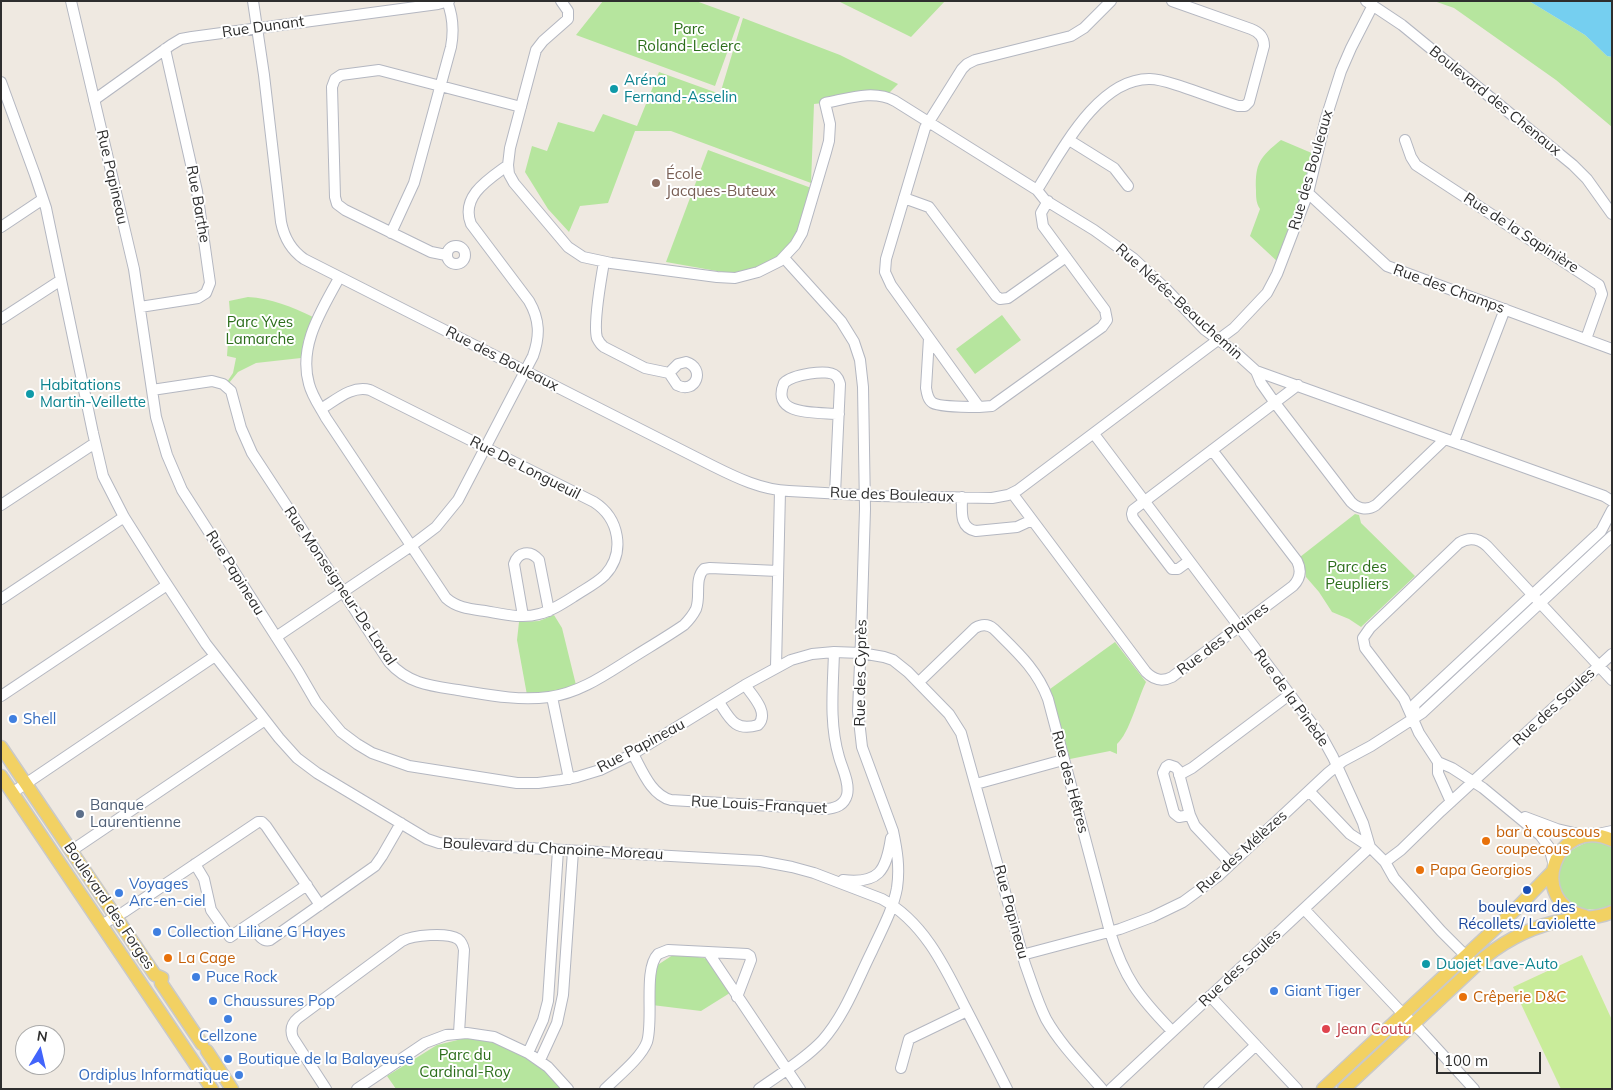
<!DOCTYPE html>
<meta charset="utf-8">
<style>
body{margin:0}
#map{position:relative;width:1613px;height:1090px;overflow:hidden;background:#efe9e1;font-family:Mulish,sans-serif}
canvas{display:block}
.frame{position:absolute;inset:0;border:2px solid #2e2e2e;pointer-events:none}
.north{position:absolute;left:15px;top:1025px;width:50px;height:50px;box-sizing:border-box;background:#fff;border:1px solid #ababab;border-radius:50%;rotate:9deg;font-size:14px;font-weight:700;line-height:20px;text-align:center;color:#2e2e2e}
.north::after{content:'';display:block;margin:auto;width:18px;height:22px;background:#4264fb;clip-path:polygon(50% 0,100% 100%,50% 72%,0 100%)}
.scale{position:absolute;left:1436px;top:1052px;width:105px;height:22px;box-sizing:border-box;border:2px solid #2e2e2e;border-top:0;padding-left:6px;font-size:15px;line-height:18px;white-space:nowrap;color:#2e2e2e;-webkit-text-stroke:4px #fff;paint-order:stroke}
</style>
<div id="map">
<canvas width="1613" height="1090"></canvas>
<div class="frame"></div>
<div class="north">N</div>
<div class="scale">100 m</div>
</div>
<script>
const ctx = document.querySelector('canvas').getContext('2d');
ctx.lineJoin = 'round';
function fillPath(path, color) {
  ctx.fillStyle = color;
  ctx.fill(path, 'evenodd');
}
function stroke(path, color, width, dash) {
  ctx.strokeStyle = color;
  ctx.lineWidth = width;
  ctx.lineCap = dash ? 'butt' : 'round';
  ctx.setLineDash(dash || []);
  ctx.stroke(path);
}
function label(font, color, halo, rows, align = 'center') {
  ctx.font = font + ' Mulish,sans-serif';
  ctx.lineWidth = 4;
  ctx.setLineDash([]);
  ctx.textBaseline = 'middle';
  ctx.strokeStyle = halo;
  ctx.fillStyle = color;
  for (const [text, x, y, turn = 0] of rows) {
    ctx.save();
    ctx.translate(x, y);
    ctx.rotate((+turn || 0) * Math.PI / 180);
    ctx.textAlign = isNaN(turn) ? turn : align;
    if (halo) ctx.strokeText(text, 0, 0);
    ctx.fillText(text, 0, 0);
    ctx.restore();
  }
}
fillPath(new Path2D(`
 M 603,1 L 696,1 L 740,17 L 715,86 L 576,35 Z
 M 838,1 L 945,1 L 911,37 Z
 M 1434,1 L 1529,1 L 1585,35 L 1607,56 L 1612,57 L 1612,127 L 1556,80 L 1454,8 Z
 M 743,18 L 840,55 L 898,84 L 886,96 L 814,104 L 811,183 L 671,131 L 635,131 L 608,203 L 580,206 L 569,232 L 548,209 L 525,172 L 532,146 L 547,151 L 558,122 L 594,132 L 603,114 L 637,126 L 659,72 L 720,94 Z
 M 1281,140 L 1314,154 L 1288,238 L 1279,263 L 1250,236 L 1260,209 C 1256,203 1256,197 1256,190 C 1255,163 1260,157 1281,140 Z
 M 708,150 L 814,189 L 804,225 L 784,261 L 745,276 L 666,262 Z
 M 248,297 C 271,298 292,307 313,317 L 304,339 L 301,358 L 256,363 L 238,372 L 229,383 L 227,382 L 233,373 L 236,358 L 227,356 L 230,313 L 229,301 Z
 M 1002,315 L 1021,340 L 975,374 L 956,349 Z
 M 1355,514 L 1359,515 L 1361,523 L 1415,576 L 1361,627 L 1349,619 L 1332,612 L 1319,592 L 1306,577 L 1304,563 L 1300,557 Z
 M 554,615 L 562,628 L 576,685 L 551,693 L 527,695 L 517,640 L 519,622 L 539,621 Z
 M 1115,642 L 1146,682 C 1138,698 1129,734 1117,744 L 1117,754 L 1110,751 L 1070,759 L 1050,689 Z
 M 1589,842 L 1600,842 L 1612,847 L 1612,905 C 1559,928 1535,857 1589,842 Z
 M 676,953 L 714,960 L 733,991 L 701,1011 L 652,1005 L 656,966 Z
 M 466,1038 L 492,1040 L 533,1055 L 565,1089 L 396,1089 L 387,1076 L 437,1045 Z`), '#b6e59e');
fillPath(new Path2D(`
 M 1582,955 L 1612,1020 L 1612,1089 L 1561,1089 L 1513,987 Z`), '#c9ec9a');
fillPath(new Path2D(`
 M 1529,1 L 1612,1 L 1612,57 L 1607,56 L 1585,35 Z`), '#75cff0');
const minor = new Path2D(`
 M 71,1 L 134,269 L 156,417 L 167,455 L 182,490 L 298,671 L 316,702 L 341,732 L 357,744 L 372,753 L 409,766 L 517,783 L 538,783 L 561,780 L 577,777 L 600,770 L 633,754 L 745,685 L 791,660 L 812,654 L 834,652 L 861,653 L 884,657 L 893,660 L 908,672 L 949,714 L 961,733 L 1025,964 C 1032,983 1037,1001 1046,1019 C 1060,1044 1083,1067 1102,1089
 M 253,1 L 264,75 L 281,222 C 284,237 291,250 304,259 L 713,466 C 737,478 762,490 789,491 L 878,496 L 992,498 L 1008,495 L 1018,490 L 1207,348 L 1234,328 L 1267,293 L 1277,274 L 1308,193 L 1326,118 L 1341,71 L 1351,48 L 1373,5
 M 561,1 L 568,11 L 568,19 L 543,41 L 536,50 L 510,148 L 508,165 L 509,174 L 514,183 L 568,247 L 583,257 L 611,263 L 717,277 L 735,278 L 758,272 L 780,261 L 795,245 L 802,233 L 826,152 L 829,141 L 830,124 L 825,103 C 847,99 873,89 895,101 L 1037,190 L 1045,200 L 1094,230 L 1133,258 L 1166,289 L 1205,330 L 1235,352 L 1256,371 L 1604,496 L 1612,501
 M 1366,1 L 1402,25 L 1573,165 L 1587,179 L 1612,214
 M 1,82 L 35,175 L 46,208 L 93,433 L 103,476 L 124,517 L 160,574 L 206,644 L 279,738 L 297,758 L 317,773 L 427,839 L 439,843 L 760,861 L 792,867 L 814,873 L 882,899 C 924,922 945,967 965,1007 C 979,1034 993,1061 1007,1089
 M 94,100 L 171,45 L 181,39 L 192,37 L 438,4 L 449,1
 M 1069,140 L 1114,168 L 1128,186
 M 1405,140 L 1411,157 L 1416,165 L 1599,285 L 1602,294 L 1586,339
 M 1037,190 C 1061,152 1098,78 1150,79 C 1161,79 1173,84 1183,87 C 1201,93 1219,100 1238,106 L 1245,106 L 1249,102 L 1264,46 C 1264,37 1259,32 1251,29 L 1172,1
 M 1308,193 L 1387,266 L 1612,349
 M 904,198 L 929,207 L 996,296 L 1000,299 L 1008,298 L 1066,257
 M 1048,201 L 1041,213 L 1043,226 L 1105,310 L 1107,320 L 1102,327 L 996,403 L 992,406 L 979,407 L 891,285 L 885,272 L 886,259 L 925,128 L 962,69 L 967,64 L 975,60 L 1071,36 L 1084,28 L 1111,1
 M 1,227 L 43,199
 M 391,233 L 414,183 L 451,47 C 454,31 453,16 447,1
 M447 255a9 9 0 1 1 18 0a9 9 0 1 1-18 0Z
 M 446,255 L 431,252 L 345,210 L 337,204 L 335,197 L 332,87 L 335,79 L 341,75 L 379,70 L 521,107
 M 604,262 C 601,279 593,324 597,338 C 599,342 601,345 604,347 L 645,368 L 669,373
 M 140,307 L 198,298 L 206,293 L 210,283 L 197,191 L 165,49
 M 1,319 L 61,280
 M 929,338 L 926,388 C 927,394 928,400 933,403 C 940,407 970,407 979,407
 M 686,362 C 706,368 696,395 677,385 L 669,373 L 678,364 Z
 M 1256,371 L 1261,383 L 1275,403 L 1351,502 C 1358,509 1367,511 1376,505 L 1445,439
 M 152,390 L 212,381 L 223,384 L 231,391 L 241,428 L 252,453 L 389,662 C 408,684 432,686 458,690 C 489,695 518,701 549,697 C 581,693 609,672 635,656 C 651,646 668,636 684,625 C 689,620 693,615 696,609 C 701,596 694,579 704,569 L 710,568 L 778,571
 M 321,409 C 336,400 352,385 370,390 L 594,502 C 619,518 626,552 605,575 C 596,584 583,590 573,597 C 562,604 551,611 539,614 C 522,619 503,614 485,611 C 471,609 457,608 446,598 L 326,418 C 320,407 312,396 309,384 C 298,345 322,310 339,278
 M 1094,434 L 1322,737 L 1333,757 L 1363,823 L 1370,847
 M 1454,442 L 1505,309
 M 1012,493 L 1146,672 C 1154,680 1162,682 1172,677 L 1293,586 C 1300,579 1302,571 1297,561 L 1212,450
 M 835,494 L 840,384 C 839,381 839,379 836,376 C 828,368 792,375 784,383 C 770,417 818,412 839,414
 M 962,497 C 962,511 959,528 976,531 L 1017,527 L 1032,520
 M 1,505 L 95,443
 M 1189,561 L 1178,569 L 1172,569 L 1133,518 L 1132,514 L 1133,510 L 1298,385
 M 1,599 L 124,517
 M 523,616 L 514,564 C 518,552 530,549 539,560 L 549,611
 M 276,637 L 411,546 L 436,527 L 458,500 L 533,356 C 540,336 540,320 529,301 L 471,224 C 460,196 489,179 508,165
 M 776,667 L 780,491
 M 919,682 L 975,628 C 982,624 988,624 994,629 C 1016,651 1037,669 1048,699 L 1110,932 C 1124,978 1139,997 1172,1031
 M 1,696 L 167,585
 M 552,697 L 569,779
 M 719,702 C 730,719 735,732 758,725 C 770,713 752,695 745,685
 M 1412,718 L 1415,704 L 1601,531 L 1612,510
 M 633,754 C 642,770 651,795 671,800 L 823,809 C 834,809 844,806 847,795 C 850,783 842,768 839,757 C 829,723 833,688 834,652
 M 1438,762 L 1438,773 L 1451,802
 M 1169,765 L 1175,767 L 1178,770 L 1190,815 L 1179,817 L 1174,813 L 1163,773 L 1166,767 Z
 M 1179,775 L 1192,768 L 1289,695
 M 976,784 L 1063,760
 M 1309,791 L 1350,834 L 1370,847 L 1385,862 L 1394,878 L 1441,931 L 1471,961
 M 12,793 L 215,656
 M 1190,815 L 1195,826 L 1231,864
 M 1525,817 L 1557,829 L 1587,836
 M 1593,835 L 1612,831
 M 71,851 L 265,720
 M 1385,862 L 1401,850 L 1441,811 L 1612,654
 M 195,864 L 204,879 L 211,910 L 230,937 L 307,885
 M 1554,866 L 1549,847 L 1540,835 L 1483,788 L 1452,768 L 1438,762 L 1419,733 L 1404,699 L 1365,648 L 1363,638 L 1370,628 L 1459,543 C 1469,537 1478,538 1487,546 L 1612,680
 M 843,880 C 879,884 886,871 891,838
 M 1304,909 L 1403,1014 L 1421,1031 L 1474,1089
 M 251,924 C 256,930 261,943 270,940 L 375,866 L 382,856 L 401,823
 M 101,925 L 124,912 L 258,822 L 262,822 L 266,826 L 320,905
 M 708,952 L 747,954 L 750,956 L 751,960 L 737,997
 M 1022,955 L 1120,929 L 1152,917 L 1183,902 L 1217,877 L 1328,773 L 1343,761 L 1371,746 L 1422,713 L 1612,536
 M 1210,996 L 1297,1089
 M 528,1053 L 543,1020 L 548,1001 L 558,850
 M 540,1060 L 557,1023 L 563,995 L 573,851
 M 901,1068 L 909,1039 L 967,1011
 M 326,1089 L 293,1038 C 290,1030 292,1023 298,1018 L 402,941 C 413,935 447,932 458,939 C 462,942 463,945 464,950 L 459,1033
 M 357,1089 L 425,1043 L 446,1035 L 467,1033 L 494,1037 L 528,1053 L 548,1067 L 568,1089
 M 605,1089 C 618,1076 641,1058 647,1042 C 654,1020 643,969 658,954 L 668,950 L 708,952 L 800,1089
 M 759,1089 C 780,1074 804,1060 822,1041 C 845,1015 857,981 872,951 C 881,931 893,910 897,888 C 900,868 897,850 893,831 L 862,747 L 858,711 L 861,639 L 865,509 L 863,387 L 860,360 L 854,342 L 841,321 L 784,258
 M 1111,1089 L 1370,847
 M 1209,1089 L 1256,1045`);
const major = new Path2D(`
 M 1,747 L 155,975 L 162,978 L 161,983 L 202,1044
 M 1,776 L 212,1089
 M 1585,916 C 1525,902 1556,814 1612,840
 M 207,1051 L 232,1089
 M 1323,1089 L 1516,909 L 1553,871
 M 1344,1089 L 1485,957 C 1509,938 1535,925 1566,920 C 1581,917 1598,919 1612,912`);
stroke(minor, '#b4b7c1', 12);
stroke(major, '#c9c9c9', 15);
stroke(minor, '#fff', 10);
stroke(major, '#f2d163', 12);
for (const [x, y, r, color] of [
 [614,89,5,"#0f9aa8"],
 [656,183,5,"#8d6e63"],
 [30,394,5,"#0f9aa8"],
 [13,719,5,"#3f7fe0"],
 [80,814,5,"#5c6f8a"],
 [1486,841,5,"#e8710a"],
 [1420,870,5,"#e8710a"],
 [1527,890,5,"#1a4fb4"],
 [119,893,5,"#3f7fe0"],
 [157,932,5,"#3f7fe0"],
 [168,958,5,"#e8710a"],
 [1426,964,5,"#0f9aa8"],
 [196,977,5,"#3f7fe0"],
 [1274,991,5,"#3f7fe0"],
 [1463,997,5,"#e8710a"],
 [213,1001,5,"#3f7fe0"],
 [228,1019,5,"#3f7fe0"],
 [1326,1029,5,"#e0444e"],
 [228,1059,5,"#3f7fe0"],
 [239,1075,5,"#3f7fe0"]
]) {
  const dot = new Path2D();
  dot.arc(x, y, r, 0, 2 * Math.PI);
  ctx.fillStyle = color;
  ctx.fill(dot);
  stroke(dot, '#fff', 2);
}
label('15px', '#2e2e2e', '#fff', [
 ["Rue Dunant",263,27,-8],
 ["Boulevard des Chenaux",1495,101,39],
 ["Rue des Bouleaux",1311,170,-74],
 ["Rue Papineau",112,177,77],
 ["Rue Barthe",198,204,80],
 ["Rue de la Sapinière",1521,233,33],
 ["Rue des Champs",1449,289,20],
 ["Rue Nérée-Beauchemin",1179,302,42],
 ["Rue des Bouleaux",502,359,27],
 ["Rue De Longueuil",525,468,27],
 ["Rue des Bouleaux",892,495,2],
 ["Rue Papineau",235,573,58],
 ["Rue Monseigneur-De Laval",340,586,56],
 ["Rue des Plaines",1223,639,-37],
 ["Rue des Cyprès",861,673,-89],
 ["Rue de la Pinède",1291,698,54],
 ["Rue des Saules",1554,707,-43],
 ["Rue Papineau",641,746,-28],
 ["Rue des Hêtres",1070,782,75],
 ["Rue Louis-Franquet",759,805,3],
 ["Boulevard du Chanoine-Moreau",553,849,3],
 ["Rue des Mélèzes",1242,852,-42],
 ["Boulevard des Forges",109,906,56],
 ["Rue Papineau",1011,912,75],
 ["Rue des Saules",1240,968,-43]
]);
label('15px', '#2c6e1b', '#fff', [
 ["Parc",689,29],
 ["Roland-Leclerc",689,46],
 ["Parc Yves",260,322],
 ["Lamarche",260,339],
 ["Parc des",1357,567],
 ["Peupliers",1357,584],
 ["Parc du",465,1055],
 ["Cardinal-Roy",465,1072]
]);
label('15px', '#0d838f', '#fff', [
 ["Aréna",624,80],
 ["Fernand-Asselin",624,97],
 ["Habitations",40,385],
 ["Martin-Veillette",40,402],
 ["Duojet Lave-Auto",1436,964]
], 'left');
label('15px', '#785e54', '#fff', [
 ["École",666,174],
 ["Jacques-Buteux",666,191]
], 'left');
label('15px', '#366cbe', '#fff', [
 ["Shell",23,719],
 ["Voyages",129,884],
 ["Arc-en-ciel",129,901],
 ["Collection Liliane G Hayes",167,932],
 ["Puce Rock",206,977],
 ["Giant Tiger",1284,991],
 ["Chaussures Pop",223,1001],
 ["Cellzone",228,1036,"center"],
 ["Boutique de la Balayeuse",238,1059],
 ["Ordiplus Informatique",229,1075,"right"]
], 'left');
label('15px', '#4e5e75', '#fff', [
 ["Banque",90,805],
 ["Laurentienne",90,822]
], 'left');
label('15px', '#c56008', '#fff', [
 ["bar à couscous",1496,832],
 ["coupecous",1496,849],
 ["Papa Georgios",1430,870],
 ["La Cage",178,958],
 ["Crêperie D&C",1473,997]
], 'left');
label('15px', '#164399', '#fff', [
 ["boulevard des",1527,907],
 ["Récollets/ Laviolette",1527,924]
]);
label('15px', '#be3a42', '#fff', [
 ["Jean Coutu",1336,1029]
], 'left');
</script>
